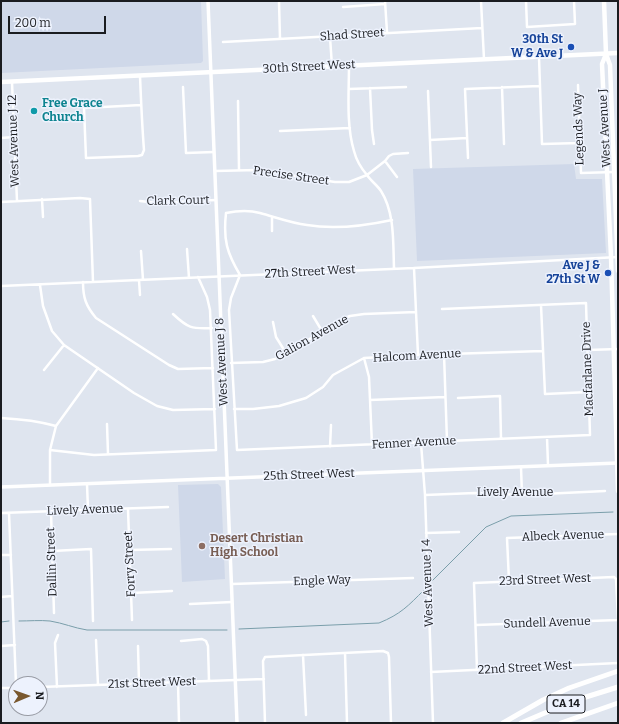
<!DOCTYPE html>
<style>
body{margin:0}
#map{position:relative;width:619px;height:724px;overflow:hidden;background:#dfe5ef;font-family:Bitter,serif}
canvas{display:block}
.frame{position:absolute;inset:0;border:2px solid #1a1c20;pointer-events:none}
.north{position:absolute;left:8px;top:676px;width:40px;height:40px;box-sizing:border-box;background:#edf2fd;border:1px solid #999ca5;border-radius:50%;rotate:88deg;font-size:11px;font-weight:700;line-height:16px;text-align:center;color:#1a1c20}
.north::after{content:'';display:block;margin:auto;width:14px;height:18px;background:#79582f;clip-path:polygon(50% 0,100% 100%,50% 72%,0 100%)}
.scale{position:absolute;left:8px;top:16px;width:98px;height:18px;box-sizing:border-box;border:2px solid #1a1c20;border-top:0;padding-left:5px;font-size:12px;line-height:14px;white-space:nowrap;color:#1a1c20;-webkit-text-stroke:3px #edf2fd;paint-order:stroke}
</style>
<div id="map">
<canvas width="619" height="724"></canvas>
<div class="frame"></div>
<div class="north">N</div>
<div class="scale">200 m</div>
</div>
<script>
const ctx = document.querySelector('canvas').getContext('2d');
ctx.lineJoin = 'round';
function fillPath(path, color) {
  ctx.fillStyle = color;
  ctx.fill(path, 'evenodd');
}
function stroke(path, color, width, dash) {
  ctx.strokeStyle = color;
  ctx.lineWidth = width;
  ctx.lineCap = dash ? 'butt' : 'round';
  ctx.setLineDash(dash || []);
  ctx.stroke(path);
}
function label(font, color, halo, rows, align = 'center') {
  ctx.font = font + ' Bitter,serif';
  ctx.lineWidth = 3;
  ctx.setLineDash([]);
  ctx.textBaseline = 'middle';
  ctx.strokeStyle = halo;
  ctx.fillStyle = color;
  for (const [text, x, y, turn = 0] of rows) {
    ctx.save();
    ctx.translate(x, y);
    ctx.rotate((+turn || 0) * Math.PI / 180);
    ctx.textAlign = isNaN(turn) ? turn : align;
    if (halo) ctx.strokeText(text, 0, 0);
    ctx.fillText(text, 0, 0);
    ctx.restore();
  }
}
fillPath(new Path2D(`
 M 1,1 L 201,1 L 203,61 L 201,63 L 1,73 Z
 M 574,164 L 576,179 L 602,179 L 606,253 L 417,261 L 413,169 Z
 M 218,484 L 221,487 L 225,579 L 182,582 L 178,485 Z`), '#cfd8e9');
stroke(new Path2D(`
 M 432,581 L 486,527 L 511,516 L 613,512
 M 19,621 C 29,621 40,620 50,621 C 63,623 74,628 87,630 L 227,630
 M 1,622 L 9,621
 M 239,629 L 379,623 C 401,614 408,606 424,590`), '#7a9eaa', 1);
stroke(new Path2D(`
 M 279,1 L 280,39
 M 385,1 L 387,32
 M 481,1 L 484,59
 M 526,1 L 527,27 L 575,24 L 574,1
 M 343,7 L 385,4
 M 330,37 L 332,66
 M 223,42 L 482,28
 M 539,57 L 542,144 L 580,143
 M 349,65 C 349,92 346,125 354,151 C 356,159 361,168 367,175 C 371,181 377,185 381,191 C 395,213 393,243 394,268
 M 140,76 C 141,100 142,125 144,150 L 142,155 L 138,156 L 86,158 L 84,108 L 141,105
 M 12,82 L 17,201
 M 578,85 L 581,173 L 614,172
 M 183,87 L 186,153 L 214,152
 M 502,87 L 504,144
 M 370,88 L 372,130 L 374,144
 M 349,89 L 406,87
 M 428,91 L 431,167
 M 238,101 L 239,170
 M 280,131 L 350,128
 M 1,138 L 14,137
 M 430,140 L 467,138
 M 468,158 L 465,89 L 539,86
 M 385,161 L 397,177
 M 215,171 L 257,170 L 335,182 L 349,182 L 367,175 L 385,161 L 389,156 L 393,154 L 408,153
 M 42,199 L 43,217
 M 140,201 L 157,203 L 216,200
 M 1,202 L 80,198 L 90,199 L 93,282
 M 272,217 L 272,231
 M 392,220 C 364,226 335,230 307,225 C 291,223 275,217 260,213 C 249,210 236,211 226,213 C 223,240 227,253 240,275 L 231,298 L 229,310 L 237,450 L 590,435 L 586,303 L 442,309
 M 187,249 L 189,278
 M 141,251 L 143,280
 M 414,268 L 418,355
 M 139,280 L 140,295
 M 83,282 C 83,298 86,306 96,318 L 169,365 L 178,369 L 213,368
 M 40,285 L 43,306 L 52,331 L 64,345 L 134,393 L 157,406 L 173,410 L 215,409
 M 1,286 L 414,268 L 618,257
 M 541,305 L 545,394 L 589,392
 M 173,314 C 188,328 191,329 212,328
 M 313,316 L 322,331
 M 273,322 L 276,337 L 286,353
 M 588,350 L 618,349
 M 444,354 L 447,441
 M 364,358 L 369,377 L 372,445
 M 231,363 L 263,362 L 275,359 L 297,347 L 338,321 L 350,316 L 364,314 L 416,312
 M 44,370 L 64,345
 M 458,398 L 500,396 L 501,438
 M 370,400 L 445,397
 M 234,409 L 253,409 L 279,406 L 306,398 L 323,387 L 333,375 L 364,358 L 418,355 L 542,351
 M 1,418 C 20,419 38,421 56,426
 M 107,424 L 108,454
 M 547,437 L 548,465
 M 421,443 L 425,495 L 433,723
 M 330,447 L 331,425
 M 50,450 L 94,455 L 216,450 L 210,310 L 207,297 L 198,277
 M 521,467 L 522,495
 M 87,484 L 88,510
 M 50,485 L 50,450 L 56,426 L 98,368
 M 425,495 L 475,493 L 522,495 L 605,491
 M 128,509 L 132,620
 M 51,511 L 54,613
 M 1,513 L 168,507
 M 9,513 L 16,684
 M 426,533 L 459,532
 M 129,550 L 171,549
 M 52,551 L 91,549 L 93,621
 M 1,555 L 11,555
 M 509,581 L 507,538 L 618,534
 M 232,584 L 413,578
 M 132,593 L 172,591
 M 1,597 L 12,596
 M 190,604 L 232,602
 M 476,625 L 618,620
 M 96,640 L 98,685
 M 181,641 L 202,639 L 206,641 L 208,646 L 209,681
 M 1,646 L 15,645
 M 138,646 L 139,683
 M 345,653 L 347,723
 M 303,655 L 306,715
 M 477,670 L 474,583 L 614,577 L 616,579 L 618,619
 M 431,672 L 618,663
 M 178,682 L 179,723
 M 40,687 L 264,679
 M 57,687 L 55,643 L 58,635
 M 1,688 L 16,688
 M 265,723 L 263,661 L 265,657 L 383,651 L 388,653 L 389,657 L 391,723`), '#fff', 2.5);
stroke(new Path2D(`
 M 208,1 L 237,723
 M 1,487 L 618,463`), '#fff', 3.5);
stroke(new Path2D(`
 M 604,1 L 606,54 L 610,65 L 618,271
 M 606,54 L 602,64 L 611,257 L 618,491
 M 1,82 L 618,53`), '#fff', 4.5);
stroke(new Path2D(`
 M 503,723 L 543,700 L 569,688 L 618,671
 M 521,723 L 573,701 L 618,687
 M 561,723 L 618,703`), '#fff', 5);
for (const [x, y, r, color] of [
 [571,47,4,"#1a4fb4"],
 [34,111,4,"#0f9aa8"],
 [608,273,4,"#1a4fb4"],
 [202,546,4,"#8d6e63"]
]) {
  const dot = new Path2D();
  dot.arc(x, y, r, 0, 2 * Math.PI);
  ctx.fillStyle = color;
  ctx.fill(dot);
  stroke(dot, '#edf2fd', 1.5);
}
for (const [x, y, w] of [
 [566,704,38]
]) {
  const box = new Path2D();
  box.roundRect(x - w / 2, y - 9, w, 18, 3);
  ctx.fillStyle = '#edf2fd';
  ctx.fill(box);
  stroke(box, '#1a1c20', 1);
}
label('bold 11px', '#1a1c20', null, [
 ["CA 14",566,704]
]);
label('12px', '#1a1c20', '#edf2fd', [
 ["Shad Street",352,35,-4],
 ["30th Street West",309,67,-3],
 ["West Avenue J",605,128,-93],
 ["Legends Way",579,129,-92],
 ["West Avenue J 12",14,141,-92],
 ["Precise Street",291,176,8],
 ["Clark Court",178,201,-1],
 ["27th Street West",310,272,-3],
 ["Galion Avenue",312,338,-29],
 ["Halcom Avenue",417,356,-3],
 ["West Avenue J 8",222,362,-93],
 ["Macfarlane Drive",588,369,-92],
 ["Fenner Avenue",414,443,-3],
 ["25th Street West",309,475,-2],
 ["Lively Avenue",515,493],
 ["Lively Avenue",85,510,-2],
 ["Albeck Avenue",563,536,-2],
 ["Dallin Street",52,562,-92],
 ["Forry Street",130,564,-93],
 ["23rd Street West",545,580,-2],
 ["Engle Way",322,581,-2],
 ["West Avenue J 4",428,583,-92],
 ["Sundell Avenue",547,623,-2],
 ["22nd Street West",525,668,-3],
 ["21st Street West",152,683,-2]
]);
label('bold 12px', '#164399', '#edf2fd', [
 ["30th St",563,40],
 ["W & Ave J",563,54],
 ["Ave J &",600,266],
 ["27th St W",600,280]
], 'right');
label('bold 12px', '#0d838f', '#edf2fd', [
 ["Free Grace",42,104],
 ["Church",42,118]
], 'left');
label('bold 12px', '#785e54', '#edf2fd', [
 ["Desert Christian",210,539],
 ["High School",210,553]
], 'left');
</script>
